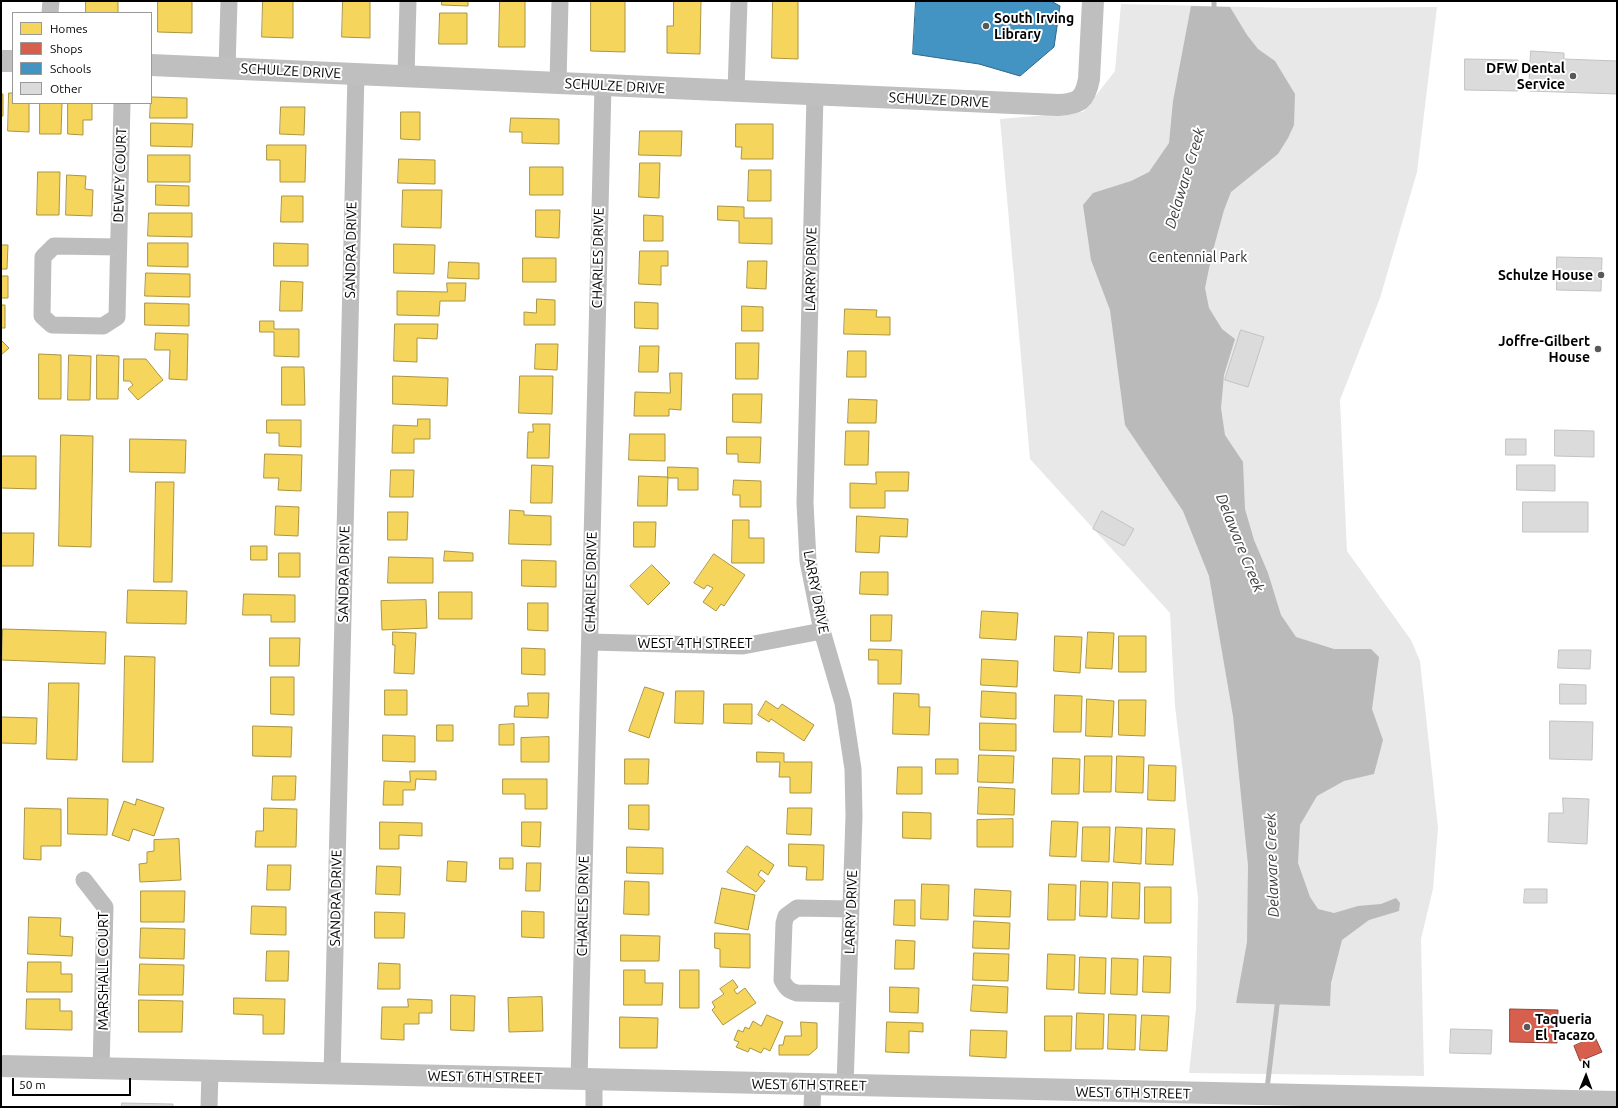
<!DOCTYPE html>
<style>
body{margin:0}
#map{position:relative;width:1618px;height:1108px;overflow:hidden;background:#fff;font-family:Ubuntu,sans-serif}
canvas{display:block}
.frame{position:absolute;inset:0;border:2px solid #000;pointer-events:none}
.legend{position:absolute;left:12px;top:12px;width:140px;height:92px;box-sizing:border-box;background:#fff;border:1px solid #999;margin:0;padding:5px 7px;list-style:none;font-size:12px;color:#000}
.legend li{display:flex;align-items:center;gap:8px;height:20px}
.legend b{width:20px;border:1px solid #999}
.north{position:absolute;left:1566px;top:1056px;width:40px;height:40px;-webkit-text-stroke:3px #fff;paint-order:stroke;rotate:1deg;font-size:11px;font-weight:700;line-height:16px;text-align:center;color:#000}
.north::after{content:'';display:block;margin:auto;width:14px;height:18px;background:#000;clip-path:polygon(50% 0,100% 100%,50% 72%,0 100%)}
.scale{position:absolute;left:12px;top:1078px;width:119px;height:18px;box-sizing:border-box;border:2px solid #000;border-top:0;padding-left:5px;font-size:12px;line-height:14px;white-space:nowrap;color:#000;-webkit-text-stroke:3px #fff;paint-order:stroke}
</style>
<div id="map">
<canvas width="1618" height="1108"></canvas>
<div class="frame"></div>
<ul class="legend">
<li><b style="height:11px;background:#f6d55c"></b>Homes</li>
<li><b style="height:11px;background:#d6604d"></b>Shops</li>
<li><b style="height:11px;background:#4393c3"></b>Schools</li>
<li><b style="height:11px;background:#dbdbdb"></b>Other</li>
</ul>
<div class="north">N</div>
<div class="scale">50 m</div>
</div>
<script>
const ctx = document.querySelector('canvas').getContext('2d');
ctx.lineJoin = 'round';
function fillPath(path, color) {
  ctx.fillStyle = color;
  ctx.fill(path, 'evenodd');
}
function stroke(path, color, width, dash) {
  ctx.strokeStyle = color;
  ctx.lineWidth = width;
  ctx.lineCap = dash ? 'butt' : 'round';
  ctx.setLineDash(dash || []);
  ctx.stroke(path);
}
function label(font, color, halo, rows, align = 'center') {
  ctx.font = font + ' Ubuntu,sans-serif';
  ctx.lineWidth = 4;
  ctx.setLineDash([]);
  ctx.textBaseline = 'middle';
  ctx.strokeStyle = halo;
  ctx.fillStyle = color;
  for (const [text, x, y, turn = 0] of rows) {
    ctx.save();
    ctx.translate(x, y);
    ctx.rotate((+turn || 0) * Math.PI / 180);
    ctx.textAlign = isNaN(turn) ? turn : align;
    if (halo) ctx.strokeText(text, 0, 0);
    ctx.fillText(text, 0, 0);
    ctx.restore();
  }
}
fillPath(new Path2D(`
 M 1121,4 L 1294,8 L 1437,7 L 1417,172 L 1380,298 L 1340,400 L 1347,551 L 1411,640 L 1420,661 L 1438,828 L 1433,889 L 1421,939 L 1424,1076 L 1189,1073 L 1196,1008 L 1198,898 L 1175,706 L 1170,613 L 1030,459 L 1000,119 L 1083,112 L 1115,71 Z`), '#e8e8e8');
fillPath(new Path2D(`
 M 1191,6 L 1230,7 L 1247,35 L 1258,49 L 1275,61 L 1295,94 L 1294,125 L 1288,138 L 1278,154 L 1231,192 L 1224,210 L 1212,254 L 1205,288 L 1209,308 L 1222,329 L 1235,339 L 1224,375 L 1221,408 L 1225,435 L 1243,462 L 1245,509 L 1254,540 L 1268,573 L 1281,615 L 1296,637 L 1334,649 L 1371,649 L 1379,657 L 1372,709 L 1383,740 L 1374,774 L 1344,781 L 1317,796 L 1300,825 L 1298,863 L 1310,897 L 1318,909 L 1334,913 L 1358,906 L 1381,904 L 1396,898 L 1400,903 L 1399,911 L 1369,920 L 1342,940 L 1331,983 L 1330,1006 L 1236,1003 L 1247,942 L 1248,865 L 1233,716 L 1209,576 L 1183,511 L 1125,425 L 1110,310 L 1091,260 L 1083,205 L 1093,193 L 1131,181 L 1149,172 L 1169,143 L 1173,101 Z`), '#bababa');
const homes = new Path2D(`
 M 86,1 L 118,1 L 118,13 L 86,13 Z
 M 158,1 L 192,1 L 192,33 L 158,32 Z
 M 263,1 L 293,1 L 293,38 L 262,37 Z
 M 343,1 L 370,1 L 370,38 L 342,37 Z
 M 442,1 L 468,1 L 468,6 L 442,5 Z
 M 500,1 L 525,1 L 525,47 L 499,47 Z
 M 591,1 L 625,1 L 625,52 L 591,51 Z
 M 674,1 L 701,1 L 700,54 L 667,53 L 667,26 L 673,26 Z
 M 773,1 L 798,1 L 798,59 L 772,58 Z
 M 440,13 L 467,13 L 467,44 L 439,44 Z
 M 9,93 L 13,93 L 13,103 L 29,103 L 29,132 L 8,131 Z
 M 1,94 L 3,94 L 3,116 L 1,116 Z
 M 151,97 L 187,98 L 187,118 L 150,118 Z
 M 40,103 L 62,103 L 61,134 L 40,134 Z
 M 68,103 L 92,103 L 92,120 L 83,120 L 83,135 L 68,134 Z
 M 281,107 L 305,107 L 304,135 L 280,134 Z
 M 401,112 L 420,112 L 420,140 L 401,139 Z
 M 511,118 L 559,119 L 559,144 L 522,143 L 522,132 L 510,132 Z
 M 151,123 L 193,124 L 192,147 L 151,146 Z
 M 736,124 L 773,124 L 773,159 L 741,159 L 742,147 L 736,147 Z
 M 640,131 L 682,131 L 681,156 L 639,155 Z
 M 267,145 L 306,145 L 305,182 L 280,182 L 280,160 L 267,160 Z
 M 148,155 L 190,155 L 190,182 L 148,182 Z
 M 399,159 L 435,160 L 435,184 L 398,183 Z
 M 640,163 L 660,163 L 659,198 L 639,197 Z
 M 530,167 L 563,167 L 563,195 L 530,195 Z
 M 749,170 L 771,170 L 771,201 L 748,201 Z
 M 38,172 L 60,172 L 59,215 L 37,215 Z
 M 67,175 L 86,176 L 85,189 L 93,190 L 92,216 L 66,215 Z
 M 156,185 L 189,186 L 189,206 L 156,205 Z
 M 403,190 L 442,190 L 441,228 L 402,227 Z
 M 282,196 L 303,196 L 303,222 L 281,222 Z
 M 718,206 L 744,207 L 744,218 L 772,218 L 772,244 L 739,243 L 739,221 L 718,220 Z
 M 536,210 L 560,210 L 559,238 L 536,237 Z
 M 149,213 L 192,213 L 192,237 L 148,236 Z
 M 644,215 L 663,216 L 663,241 L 644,241 Z
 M 148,243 L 188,243 L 188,267 L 148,266 Z
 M 274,243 L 308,244 L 308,266 L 274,266 Z
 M 394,244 L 435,245 L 434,274 L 394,273 Z
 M 1,245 L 8,245 L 7,269 L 1,269 Z
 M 640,251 L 668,251 L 668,266 L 661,266 L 661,285 L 639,284 Z
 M 523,258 L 556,258 L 556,282 L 523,282 Z
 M 748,261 L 767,261 L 766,289 L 747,288 Z
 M 449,262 L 479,263 L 479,279 L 448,278 Z
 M 146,273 L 190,274 L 190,297 L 145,296 Z
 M 1,276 L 8,276 L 8,298 L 1,298 Z
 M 281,281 L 303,282 L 302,311 L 280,311 Z
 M 447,283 L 466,283 L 465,301 L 440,301 L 439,316 L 397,315 L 397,291 L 447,292 Z
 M 537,299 L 555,300 L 555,325 L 524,325 L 524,312 L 536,313 Z
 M 635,302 L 658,303 L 658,329 L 635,328 Z
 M 145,303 L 189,304 L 189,326 L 145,325 Z
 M 1,305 L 5,305 L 5,328 L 1,328 Z
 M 742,306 L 763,307 L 763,331 L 742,331 Z
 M 845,309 L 877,310 L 876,317 L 890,317 L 890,335 L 844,334 Z
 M 260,321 L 274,321 L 274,329 L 299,329 L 299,357 L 274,356 L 274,332 L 260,332 Z
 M 395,324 L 438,324 L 437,339 L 417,338 L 417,362 L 394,361 Z
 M 156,333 L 188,334 L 187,380 L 169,379 L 170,350 L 155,350 Z
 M 1,340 L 9,348 L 1,355 Z
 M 736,343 L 759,343 L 758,379 L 736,379 Z
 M 536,344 L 558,344 L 557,370 L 535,369 Z
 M 640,346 L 659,346 L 658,372 L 639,372 Z
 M 848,351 L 866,351 L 866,377 L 847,377 Z
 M 39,354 L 61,355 L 61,399 L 39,399 Z
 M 69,355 L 91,356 L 90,400 L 68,400 Z
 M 97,355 L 119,356 L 118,399 L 97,399 Z
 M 124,359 L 146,359 L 163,380 L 138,400 L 128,389 L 133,385 L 130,381 L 124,381 Z
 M 282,367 L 304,367 L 305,405 L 282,405 Z
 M 670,373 L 682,373 L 681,410 L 669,409 L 669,416 L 634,416 L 635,392 L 670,393 Z
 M 393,376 L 448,378 L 447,406 L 393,404 Z
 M 520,376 L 553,376 L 552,414 L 519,413 Z
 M 733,394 L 762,394 L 761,423 L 733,422 Z
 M 849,399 L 877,400 L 876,423 L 848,423 Z
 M 418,419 L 430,419 L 430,439 L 414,439 L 414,453 L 392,453 L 393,425 L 417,426 Z
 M 267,420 L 301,420 L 301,447 L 279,446 L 279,433 L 267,433 Z
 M 533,424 L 550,424 L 549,458 L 527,458 L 528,432 L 533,432 Z
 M 846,431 L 869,431 L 868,465 L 845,465 Z
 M 630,434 L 665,434 L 665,461 L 629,460 Z
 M 61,435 L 93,436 L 91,547 L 59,546 Z
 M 727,437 L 761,437 L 760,463 L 738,462 L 738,454 L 727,454 Z
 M 130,439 L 186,440 L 185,473 L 130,472 Z
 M 265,454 L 302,455 L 301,491 L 278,490 L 279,478 L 264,478 Z
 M 1,456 L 36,456 L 36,489 L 1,488 Z
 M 532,465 L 553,466 L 552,503 L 531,503 Z
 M 668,467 L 698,468 L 698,490 L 678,490 L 678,478 L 668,478 Z
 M 391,470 L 414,470 L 413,497 L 390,497 Z
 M 876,472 L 909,472 L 908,491 L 885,491 L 885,508 L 850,508 L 850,483 L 876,484 Z
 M 639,476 L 668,477 L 667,506 L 638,506 Z
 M 734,480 L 761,481 L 761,507 L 740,507 L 740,495 L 733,495 Z
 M 156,482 L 174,482 L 172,582 L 154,582 Z
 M 276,506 L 299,507 L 298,536 L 275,535 Z
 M 510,510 L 524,511 L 524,515 L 551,516 L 551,545 L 509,544 Z
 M 388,512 L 408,512 L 407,540 L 388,540 Z
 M 857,516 L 908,519 L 907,537 L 880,536 L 879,553 L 856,552 Z
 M 733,520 L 749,520 L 749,538 L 764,538 L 764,563 L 732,563 Z
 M 634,522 L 656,522 L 655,547 L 634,547 Z
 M 1,533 L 34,533 L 33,566 L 1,566 Z
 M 251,546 L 267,546 L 267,560 L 251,560 Z
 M 445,551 L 473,553 L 473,561 L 444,561 Z
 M 279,553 L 300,553 L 300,577 L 279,577 Z
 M 714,554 L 745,575 L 724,606 L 721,604 L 716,611 L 703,602 L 713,588 L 707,585 L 704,589 L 694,583 Z
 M 389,557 L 433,558 L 433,583 L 388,583 Z
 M 522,560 L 556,561 L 556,587 L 522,586 Z
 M 652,565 L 670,583 L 648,605 L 630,586 Z
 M 861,572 L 888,572 L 888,595 L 860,594 Z
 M 128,590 L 187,591 L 186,624 L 127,623 Z
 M 439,592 L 472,592 L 472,619 L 439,619 Z
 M 244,594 L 295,595 L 295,622 L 271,622 L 271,615 L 243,615 Z
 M 426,600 L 427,628 L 382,630 L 381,601 Z
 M 528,603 L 548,603 L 548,631 L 528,630 Z
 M 982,611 L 1018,613 L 1016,640 L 980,638 Z
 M 871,615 L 892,615 L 891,641 L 871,641 Z
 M 3,629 L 106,632 L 105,664 L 2,660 Z
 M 393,632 L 416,633 L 414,674 L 394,673 L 395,645 L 393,645 Z
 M 1088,632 L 1114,633 L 1112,669 L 1086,668 Z
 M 1055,636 L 1082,637 L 1080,673 L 1054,671 Z
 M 1119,636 L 1146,636 L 1146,672 L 1119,672 Z
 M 270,638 L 300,638 L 299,666 L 270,666 Z
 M 522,648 L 545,649 L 545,675 L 522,674 Z
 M 869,649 L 902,650 L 901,684 L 878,684 L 878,660 L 869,660 Z
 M 125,656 L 155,657 L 153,762 L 123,762 Z
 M 982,659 L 1018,661 L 1017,687 L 981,685 Z
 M 271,677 L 294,677 L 294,715 L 271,714 Z
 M 49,683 L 79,683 L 77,760 L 47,759 Z
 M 645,687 L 664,693 L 649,738 L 629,731 Z
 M 385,690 L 407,690 L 407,715 L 385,715 Z
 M 676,691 L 704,691 L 703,724 L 675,723 Z
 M 982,691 L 1016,693 L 1016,719 L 981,717 Z
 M 528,693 L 549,693 L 548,718 L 514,717 L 515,706 L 528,706 Z
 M 894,693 L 919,694 L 919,707 L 930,707 L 929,735 L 893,734 Z
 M 1055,695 L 1082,696 L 1081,732 L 1054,732 Z
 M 1087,699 L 1114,701 L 1112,737 L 1086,736 Z
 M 1119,700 L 1146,700 L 1145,736 L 1119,735 Z
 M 766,701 L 778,709 L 782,704 L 814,725 L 804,741 L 771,719 L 769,722 L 758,715 Z
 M 724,704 L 752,704 L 752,724 L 724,723 Z
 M 1,717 L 37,718 L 36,744 L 1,743 Z
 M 980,723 L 1016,724 L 1016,751 L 980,750 Z
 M 514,724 L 514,745 L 499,745 L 499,725 Z
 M 437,725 L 453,725 L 453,741 L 437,741 Z
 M 253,726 L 292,727 L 291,757 L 253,756 Z
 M 383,735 L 415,736 L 415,762 L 383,761 Z
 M 549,737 L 549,762 L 521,762 L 521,738 Z
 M 757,752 L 784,753 L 784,762 L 812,762 L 811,793 L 790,793 L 790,777 L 779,777 L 780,762 L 757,762 Z
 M 979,755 L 1014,756 L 1013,783 L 978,782 Z
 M 1085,756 L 1112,756 L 1111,792 L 1084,792 Z
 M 1117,756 L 1144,757 L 1143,793 L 1116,792 Z
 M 1053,758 L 1080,759 L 1079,794 L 1052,794 Z
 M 625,759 L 649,759 L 648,784 L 625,784 Z
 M 936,759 L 958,759 L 958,774 L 936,774 Z
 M 1149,765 L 1176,766 L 1175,801 L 1148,800 Z
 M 898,767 L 922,767 L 922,794 L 897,794 Z
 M 410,771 L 436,771 L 436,780 L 416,779 L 415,790 L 403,790 L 403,805 L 383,805 L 384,781 L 410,782 Z
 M 273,776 L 296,776 L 295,800 L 272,800 Z
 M 503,779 L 547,779 L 547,809 L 525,809 L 525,794 L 503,794 Z
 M 979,787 L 1015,789 L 1014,815 L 978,814 Z
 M 68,798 L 108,799 L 107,835 L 68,834 Z
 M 137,799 L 164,808 L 154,836 L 133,829 L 129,841 L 112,835 L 124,801 L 135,805 Z
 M 629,805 L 649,805 L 649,830 L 629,829 Z
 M 25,808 L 61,809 L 61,846 L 41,846 L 41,860 L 24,859 Z
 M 264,808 L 297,809 L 296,847 L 255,847 L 256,831 L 263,831 Z
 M 788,808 L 812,808 L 811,835 L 787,834 Z
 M 903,812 L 931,813 L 931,839 L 903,838 Z
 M 1013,819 L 1013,847 L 977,847 L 977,820 Z
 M 1052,821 L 1078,822 L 1076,857 L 1050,856 Z
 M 380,822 L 422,823 L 422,836 L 399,835 L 399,849 L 380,849 Z
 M 522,822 L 541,822 L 540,847 L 522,846 Z
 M 1083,827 L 1110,827 L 1109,862 L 1082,861 Z
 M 1116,827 L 1142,828 L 1141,864 L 1114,862 Z
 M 1147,828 L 1175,829 L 1173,865 L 1146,864 Z
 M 179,839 L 181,880 L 140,882 L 139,864 L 147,863 L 147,852 L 154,851 L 154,840 Z
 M 789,844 L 824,845 L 823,880 L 806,880 L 807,867 L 789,866 Z
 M 747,846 L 774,865 L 768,875 L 761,870 L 758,875 L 765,881 L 756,892 L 727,872 Z
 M 627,847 L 663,848 L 663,874 L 627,873 Z
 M 500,858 L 513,858 L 513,869 L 500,869 Z
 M 448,861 L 467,862 L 466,882 L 447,881 Z
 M 527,863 L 541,863 L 540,891 L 526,891 Z
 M 268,865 L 291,865 L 290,890 L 267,890 Z
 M 377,866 L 401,867 L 400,895 L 376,894 Z
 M 625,881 L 649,882 L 649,915 L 624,914 Z
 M 1081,881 L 1108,882 L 1107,917 L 1080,916 Z
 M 1113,882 L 1140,883 L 1139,919 L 1112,918 Z
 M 922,884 L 949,885 L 948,920 L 921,919 Z
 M 1049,884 L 1076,885 L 1075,920 L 1048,920 Z
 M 1145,887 L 1171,887 L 1171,923 L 1145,923 Z
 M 722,888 L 755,895 L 748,930 L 715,923 Z
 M 975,889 L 1011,891 L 1010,917 L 974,916 Z
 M 141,891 L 185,891 L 184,922 L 141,922 Z
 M 895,900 L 915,900 L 915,926 L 894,925 Z
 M 252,906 L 286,907 L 286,935 L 251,934 Z
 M 522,911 L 544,912 L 544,938 L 522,937 Z
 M 375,912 L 405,913 L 404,938 L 375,938 Z
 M 29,917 L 61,918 L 60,936 L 73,937 L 72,956 L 28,954 Z
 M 974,921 L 1010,923 L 1009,949 L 973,948 Z
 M 141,928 L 185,929 L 184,959 L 140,958 Z
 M 715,933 L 750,934 L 750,968 L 720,967 L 720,949 L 715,948 Z
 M 621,935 L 660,936 L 659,961 L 621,961 Z
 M 896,940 L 915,941 L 914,969 L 895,969 Z
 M 267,951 L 289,951 L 288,981 L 266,981 Z
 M 974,953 L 1009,954 L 1008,981 L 973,980 Z
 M 1048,954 L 1075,955 L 1074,990 L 1047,989 Z
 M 1144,956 L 1171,957 L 1170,993 L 1143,992 Z
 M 1080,957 L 1106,958 L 1105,994 L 1079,993 Z
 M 1112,958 L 1138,959 L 1137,995 L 1111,994 Z
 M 28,962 L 61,962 L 61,974 L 72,974 L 72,992 L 27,992 Z
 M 379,963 L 400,964 L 400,989 L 378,989 Z
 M 140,964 L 184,965 L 183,995 L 139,995 Z
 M 624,970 L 645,970 L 645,983 L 663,983 L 662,1005 L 624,1005 Z
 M 680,970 L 699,970 L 699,1008 L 680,1008 Z
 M 733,980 L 738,987 L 734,990 L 737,994 L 745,988 L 756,1003 L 723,1025 L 712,1010 L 715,1007 L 712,1002 L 724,994 L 720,989 Z
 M 973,985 L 1008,987 L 1007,1013 L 971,1011 Z
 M 890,987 L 919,988 L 918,1013 L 890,1012 Z
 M 451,995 L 475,996 L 474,1031 L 451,1030 Z
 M 542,997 L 543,1031 L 509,1032 L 508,998 Z
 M 234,998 L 285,999 L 284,1034 L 263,1034 L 263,1015 L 234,1014 Z
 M 27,999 L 60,999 L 60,1011 L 72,1011 L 72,1030 L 26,1029 Z
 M 408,999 L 432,1000 L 432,1013 L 419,1013 L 419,1024 L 404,1024 L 404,1040 L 381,1039 L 382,1007 L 408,1007 Z
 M 139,1000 L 183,1001 L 182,1032 L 139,1032 Z
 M 1077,1013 L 1104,1014 L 1103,1049 L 1076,1049 Z
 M 1109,1014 L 1136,1015 L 1135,1050 L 1108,1049 Z
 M 767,1015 L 783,1022 L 770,1051 L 764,1048 L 761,1053 L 750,1048 L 748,1052 L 736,1047 L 739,1042 L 734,1040 L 738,1030 L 743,1032 L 745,1027 L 749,1029 L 753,1021 L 761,1026 Z
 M 1142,1015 L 1169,1016 L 1167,1051 L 1140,1050 Z
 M 1045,1016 L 1072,1016 L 1071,1051 L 1045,1051 Z
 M 620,1017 L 658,1018 L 657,1048 L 620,1048 Z
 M 801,1022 L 817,1023 L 817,1048 L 809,1055 L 779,1055 L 779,1045 L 783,1045 L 785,1036 L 801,1036 Z
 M 887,1022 L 923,1023 L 923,1032 L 909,1031 L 909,1053 L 886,1052 Z
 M 971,1030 L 1007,1031 L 1006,1058 L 970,1056 Z`);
fillPath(homes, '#f6d55c');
stroke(homes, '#ac9540', 1);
const shops = new Path2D(`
 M 1510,1009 L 1558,1010 L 1557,1043 L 1510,1042 Z
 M 1595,1037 L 1602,1052 L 1580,1061 L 1574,1046 Z`);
fillPath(shops, '#d6604d');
stroke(shops, '#964336', 1);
const schools = new Path2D(`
 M 916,1 L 1051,1 L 1060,6 L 1054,47 L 1020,76 L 979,64 L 913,54 Z`);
fillPath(schools, '#4393c3');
stroke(schools, '#2f6788', 1);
stroke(new Path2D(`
 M 1214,1 L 1214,12
 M 1267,1089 L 1278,997`), '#bababa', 5);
const building = new Path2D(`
 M 1531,51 L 1564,53 L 1564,59 L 1617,61 L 1617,94 L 1529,91 Z
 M 1465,59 L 1518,60 L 1518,91 L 1465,90 Z
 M 1557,257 L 1602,258 L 1601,291 L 1557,290 Z
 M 1241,330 L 1264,337 L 1248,387 L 1225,380 Z
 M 1555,430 L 1594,431 L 1594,457 L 1555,456 Z
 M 1506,439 L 1526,439 L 1526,455 L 1506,455 Z
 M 1517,465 L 1555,465 L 1555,491 L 1517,490 Z
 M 1523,502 L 1588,502 L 1588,532 L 1523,532 Z
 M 1102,511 L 1134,529 L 1124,546 L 1093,529 Z
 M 1559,650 L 1591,650 L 1590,669 L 1558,668 Z
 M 1560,684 L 1586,685 L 1586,704 L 1560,704 Z
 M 1550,721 L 1593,722 L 1592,760 L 1550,759 Z
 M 1563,798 L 1589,799 L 1587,844 L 1548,842 L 1549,813 L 1563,813 Z
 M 1525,889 L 1547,889 L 1547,903 L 1524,903 Z
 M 1451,1029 L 1492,1030 L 1491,1054 L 1450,1053 Z
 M 122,1103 L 173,1104 L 173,1107 L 122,1107 Z`);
fillPath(building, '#dbdbdb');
stroke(building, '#c3c3c3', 1);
stroke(new Path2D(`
 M 50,13 L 51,1
 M 227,68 L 229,1
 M 406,76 L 408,1
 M 558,83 L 560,1
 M 736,91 L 739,1
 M 815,95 L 805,503 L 808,561 L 822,631 L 843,703 L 853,769 L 854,816 L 845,1086
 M 118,247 L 54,246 L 43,257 L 42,316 L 52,325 L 103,326 L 117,317 L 122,103
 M 590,642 L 743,646 L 822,631
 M 84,880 L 105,907 L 101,1069
 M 848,994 L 797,993 C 789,991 786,988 782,980 L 784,923 L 786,916 L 797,908 L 851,909
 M 332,1074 L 356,74
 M 579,1080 L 603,85
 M 209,1107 L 210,1071
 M 594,1107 L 594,1080
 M 812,1107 L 813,1085`), '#bdbdbd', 17);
stroke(new Path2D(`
 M 1,61 L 13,61
 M 151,65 L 1058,105 C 1079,104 1085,100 1089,79 L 1093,1
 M 1,1066 L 1617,1102`), '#bfbfbf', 22);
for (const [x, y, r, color] of [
 [986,26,4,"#595959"],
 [1573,76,4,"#595959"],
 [1601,275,4,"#595959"],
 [1598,349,4,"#595959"],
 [1527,1027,4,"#595959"]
]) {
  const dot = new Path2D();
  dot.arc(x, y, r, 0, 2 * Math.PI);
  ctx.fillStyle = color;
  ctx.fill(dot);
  stroke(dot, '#fff', 1.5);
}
label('bold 14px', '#000', '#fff', [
 ["South Irving",994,18,"left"],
 ["Library",994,34,"left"],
 ["DFW Dental",1565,68],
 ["Service",1565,84],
 ["Schulze House",1593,275],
 ["Joffre-Gilbert",1590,341],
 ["House",1590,357],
 ["Taqueria",1535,1019,"left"],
 ["El Tacazo",1535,1035,"left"]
], 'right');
label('14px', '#000', '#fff', [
 ["SCHULZE DRIVE",291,71,3],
 ["SCHULZE DRIVE",615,86,3],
 ["SCHULZE DRIVE",939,100,3],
 ["DEWEY COURT",120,175,-88],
 ["SANDRA DRIVE",351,250,-89],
 ["CHARLES DRIVE",598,258,-89],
 ["LARRY DRIVE",811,269,-89],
 ["SANDRA DRIVE",344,574,-89],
 ["CHARLES DRIVE",591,582,-89],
 ["LARRY DRIVE",816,592,79],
 ["WEST 4TH STREET",695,643],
 ["SANDRA DRIVE",336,898,-89],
 ["CHARLES DRIVE",583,906,-89],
 ["LARRY DRIVE",851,912,-88],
 ["MARSHALL COURT",103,971,-90],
 ["WEST 6TH STREET",485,1077,1],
 ["WEST 6TH STREET",809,1085,1],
 ["WEST 6TH STREET",1133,1093,1]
]);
label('14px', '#2c2c2c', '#fff', [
 ["Centennial Park",1198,257]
]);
label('italic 15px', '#3d3d3d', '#fff', [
 ["Delaware Creek",1185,178,-73],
 ["Delaware Creek",1240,543,68],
 ["Delaware Creek",1272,865,-92]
]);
</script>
